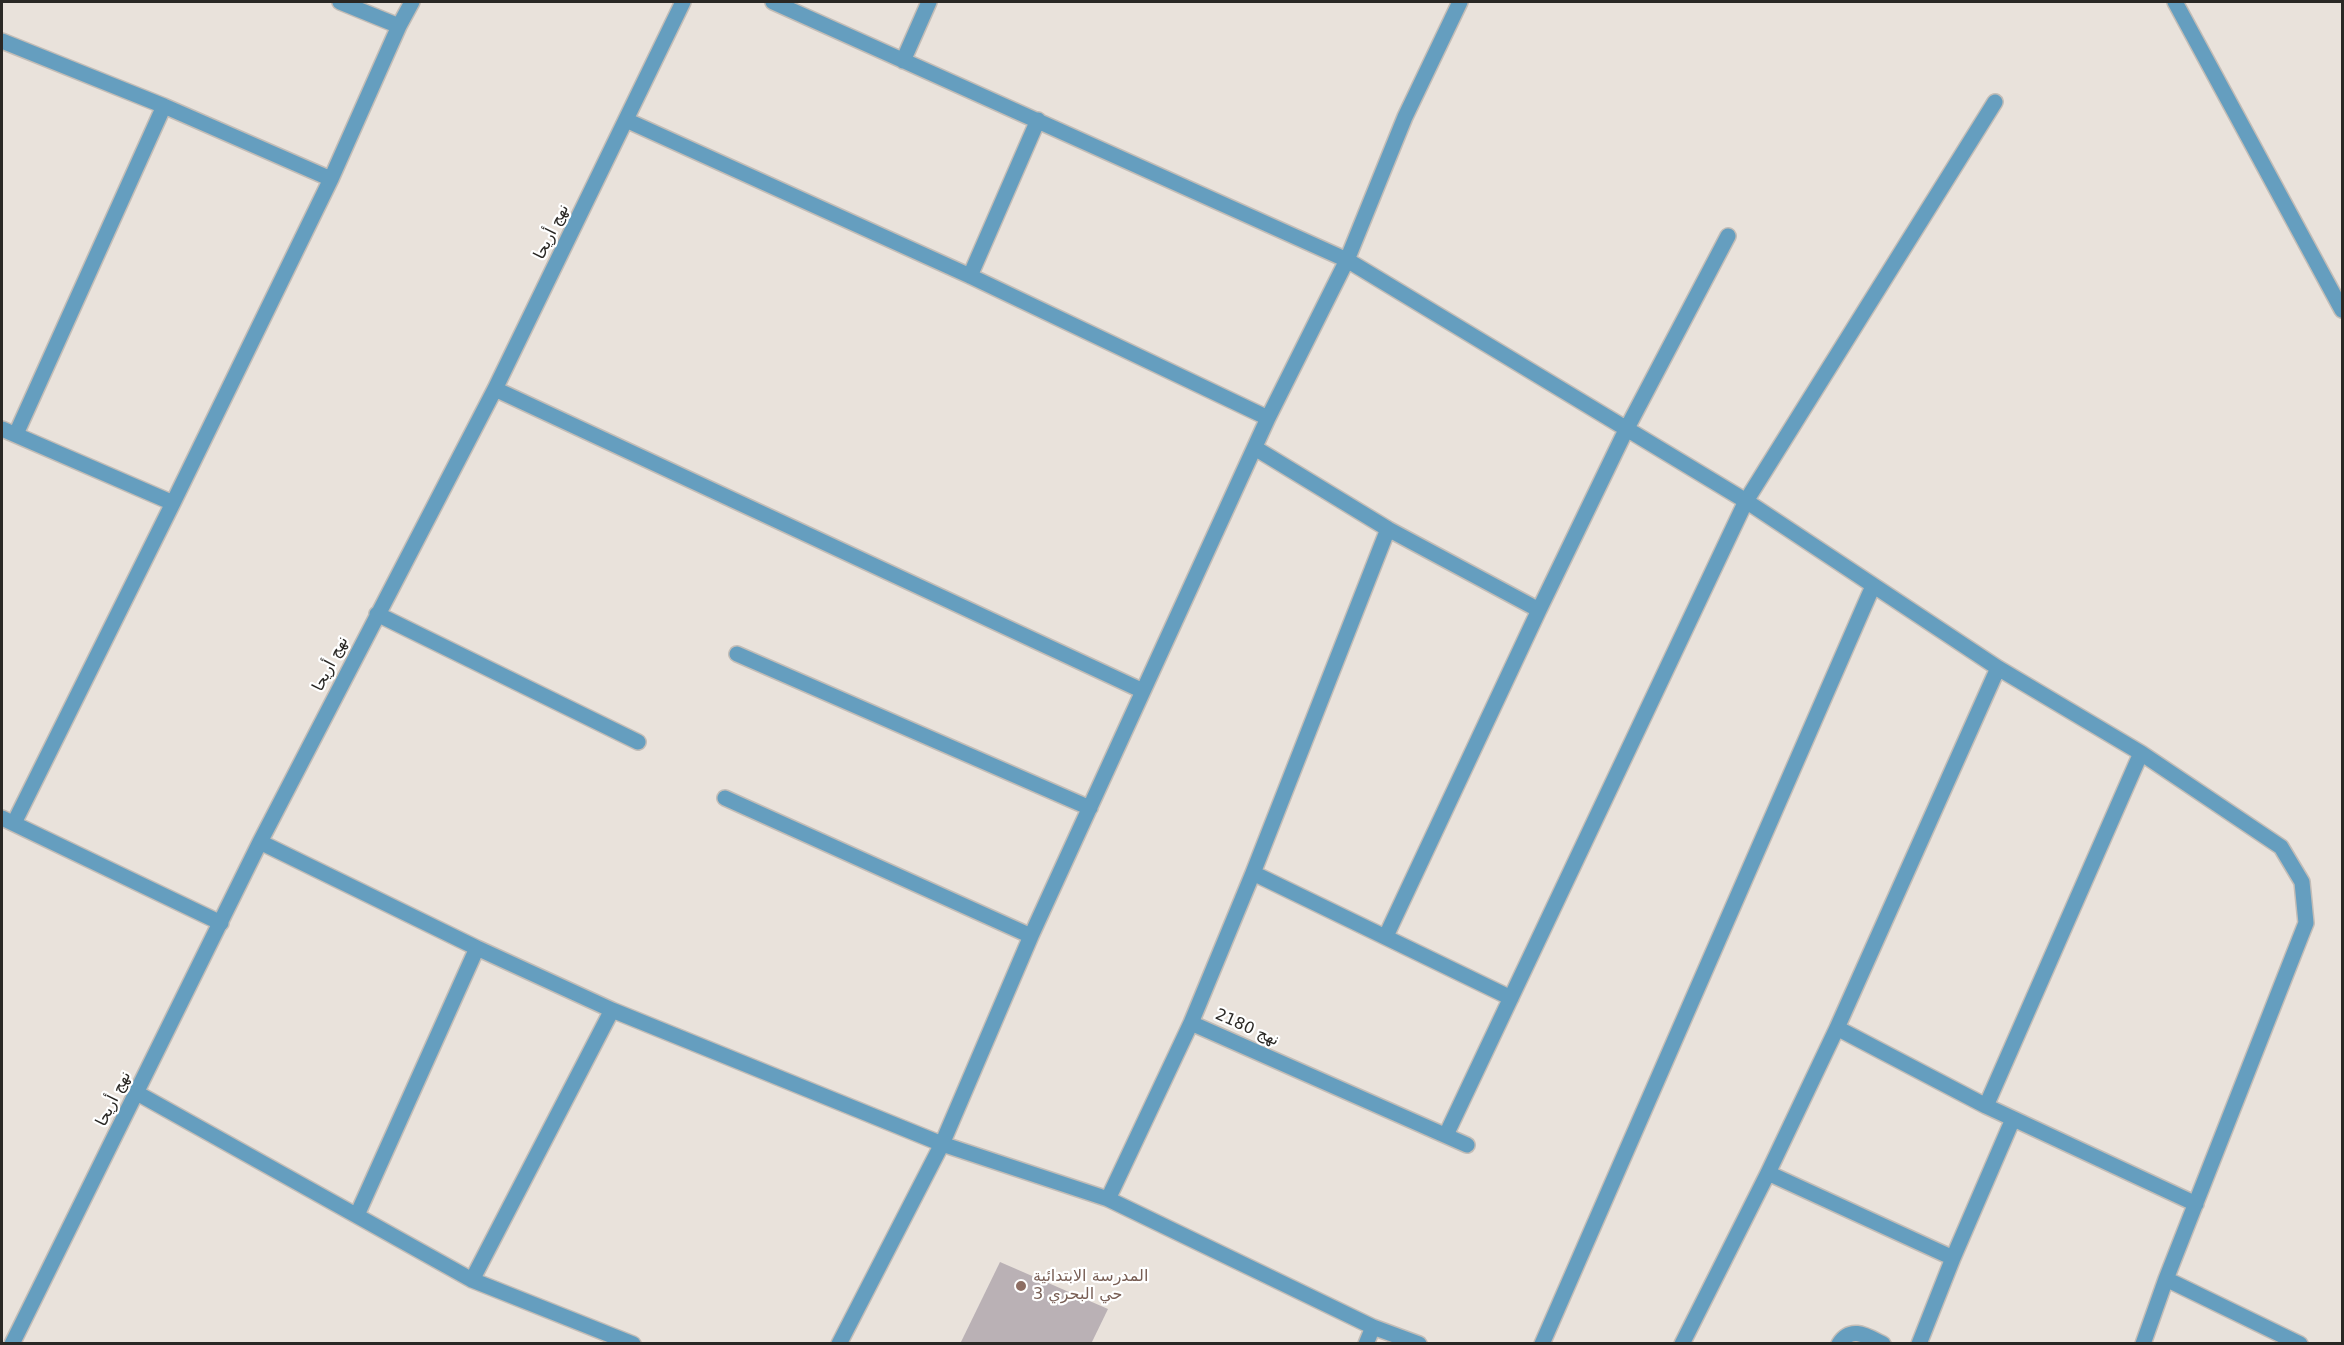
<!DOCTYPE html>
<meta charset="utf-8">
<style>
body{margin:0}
#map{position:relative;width:2344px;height:1345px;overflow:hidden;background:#e9e2db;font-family:"DejaVu Sans",sans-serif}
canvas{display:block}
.frame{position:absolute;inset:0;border:3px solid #2a2825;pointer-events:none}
</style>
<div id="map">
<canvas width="2344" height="1345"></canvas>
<div class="frame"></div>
</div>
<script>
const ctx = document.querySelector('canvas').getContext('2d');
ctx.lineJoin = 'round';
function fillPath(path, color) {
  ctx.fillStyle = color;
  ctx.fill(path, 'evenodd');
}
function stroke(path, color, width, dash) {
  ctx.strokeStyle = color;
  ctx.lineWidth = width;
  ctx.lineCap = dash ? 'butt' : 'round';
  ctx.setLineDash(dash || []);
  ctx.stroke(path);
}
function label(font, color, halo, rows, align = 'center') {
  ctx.font = font + ' "DejaVu Sans","Noto Naskh Arabic",sans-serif';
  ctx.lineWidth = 4.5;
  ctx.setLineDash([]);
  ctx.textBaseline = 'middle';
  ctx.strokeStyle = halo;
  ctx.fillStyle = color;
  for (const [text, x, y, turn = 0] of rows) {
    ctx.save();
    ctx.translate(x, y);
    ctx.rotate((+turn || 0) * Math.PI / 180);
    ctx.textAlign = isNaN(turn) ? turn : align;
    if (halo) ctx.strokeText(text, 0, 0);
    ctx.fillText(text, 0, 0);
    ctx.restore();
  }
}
fillPath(new Path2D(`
 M 1000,1262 L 1108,1309 L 1091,1344 L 960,1344 Z`), '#bab1b5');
const minor = new Path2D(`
 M 340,2 L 399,26
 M 773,2 L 1347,260 L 1746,501 L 1998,668 L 2141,753 L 2281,847 L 2302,882 L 2306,923 L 2166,1279 L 2143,1344
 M 2175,2 L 2342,310
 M 2,41 L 164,106 L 331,179
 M 903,61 L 929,2
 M 626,120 L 970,276 L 1268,418
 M 970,276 L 1038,120
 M 495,389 L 1143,691
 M 2,429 L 173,503
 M 16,434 L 164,106
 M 1255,448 L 1388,529 L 1539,610 L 1626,430 L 1728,236
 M 377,614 L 638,742
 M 737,654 L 1090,808
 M 725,798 L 1031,936
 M 2,818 L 221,923
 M 14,823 L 173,503 L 331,179 L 399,26 L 412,2
 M 260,842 L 477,948 L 612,1010 L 942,1144 L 1108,1199 L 1373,1327 L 1419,1344
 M 1253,873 L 1388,529
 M 1386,936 L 1539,610
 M 1191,1023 L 1253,873 L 1511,998
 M 1837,1028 L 1986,1106 L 2196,1204
 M 137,1093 L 472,1280 L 633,1344
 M 1986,1106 L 2141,753
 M 1446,1135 L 1746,501 L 1995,102
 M 1768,1173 L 1953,1258 L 2013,1119
 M 1108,1199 L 1191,1023 L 1467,1145
 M 357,1215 L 477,948
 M 2166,1279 L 2300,1344
 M 472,1280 L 612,1010
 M 12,1344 L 260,842 L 495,389 L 683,2
 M 839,1344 L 942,1144 L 1031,936 L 1268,418 L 1347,260 L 1405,117 L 1460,2
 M 1366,1344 L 1373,1327
 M 1542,1344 L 1873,586
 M 1682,1344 L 1768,1173 L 1837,1028 L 1998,668
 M 1839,1344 C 1851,1325 1867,1336 1883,1344
 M 1919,1344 L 1953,1258`);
stroke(minor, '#c3bdb7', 18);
stroke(minor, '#659ebf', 15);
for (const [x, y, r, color] of [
 [1021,1286,6,"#8d6e63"]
]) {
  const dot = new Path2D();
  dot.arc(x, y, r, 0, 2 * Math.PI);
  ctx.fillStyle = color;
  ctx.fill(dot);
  stroke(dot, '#fff', 2);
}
label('16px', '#2a2825', '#fff', [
 ["نهج أريحا",552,232,-64],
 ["نهج أريحا",331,664,-63],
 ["نهج 2180",1247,1028,24],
 ["نهج أريحا",114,1099,-64]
]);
label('16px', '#785e54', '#fff', [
 ["المدرسة الابتدائية",1033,1277],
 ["حي البحري 3",1033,1295]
], 'left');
</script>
